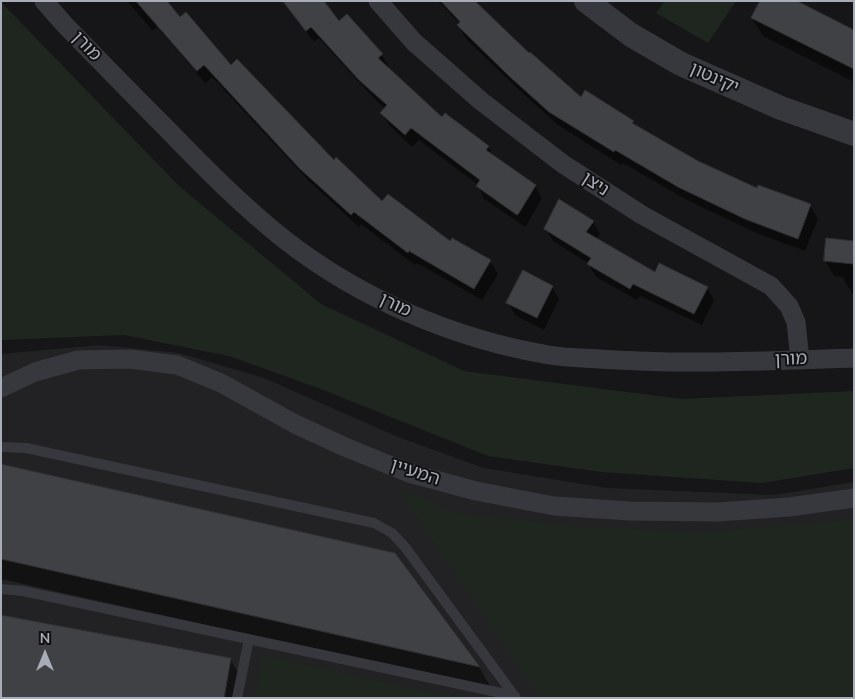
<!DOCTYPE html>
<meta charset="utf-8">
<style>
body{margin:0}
#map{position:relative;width:855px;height:699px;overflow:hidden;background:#161618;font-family:"Nunito Sans",sans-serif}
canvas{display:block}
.frame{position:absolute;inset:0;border:2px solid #a8adb8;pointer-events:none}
.north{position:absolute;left:20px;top:629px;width:50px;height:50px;-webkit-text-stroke:4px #111113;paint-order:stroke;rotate:0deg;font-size:14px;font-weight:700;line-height:20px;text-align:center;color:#a8adb8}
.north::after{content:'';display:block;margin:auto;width:18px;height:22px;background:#a8adb8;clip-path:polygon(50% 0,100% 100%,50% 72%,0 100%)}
</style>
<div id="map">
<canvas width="855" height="699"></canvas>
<div class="frame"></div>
<div class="north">N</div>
</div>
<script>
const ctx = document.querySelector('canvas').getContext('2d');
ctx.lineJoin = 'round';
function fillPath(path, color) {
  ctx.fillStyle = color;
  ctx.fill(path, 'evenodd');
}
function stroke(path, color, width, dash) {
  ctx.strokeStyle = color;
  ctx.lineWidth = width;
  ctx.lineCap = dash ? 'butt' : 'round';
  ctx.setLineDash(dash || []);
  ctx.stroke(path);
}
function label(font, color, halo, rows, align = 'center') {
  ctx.font = font + ' "Nunito Sans","Noto Sans Hebrew",sans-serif';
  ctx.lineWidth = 4;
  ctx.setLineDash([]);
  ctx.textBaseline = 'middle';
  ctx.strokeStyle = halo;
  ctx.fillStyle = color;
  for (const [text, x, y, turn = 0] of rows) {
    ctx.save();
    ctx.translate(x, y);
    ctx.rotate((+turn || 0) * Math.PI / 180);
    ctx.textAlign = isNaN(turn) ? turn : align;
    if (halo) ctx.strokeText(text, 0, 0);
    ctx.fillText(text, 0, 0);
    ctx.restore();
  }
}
fillPath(new Path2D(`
 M 100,345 L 179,353 L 264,378 L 398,437 L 484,468 L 607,488 L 774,495 L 854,482 L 854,698 L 1,698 L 1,354 Z`), '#222225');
fillPath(new Path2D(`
 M 665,1 L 736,1 L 708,43 L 656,13 Z
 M 1,2 L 179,186 L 321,304 L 464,371 L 681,399 L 854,391 L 854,468 L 762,483 L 601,472 L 488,456 L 318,388 L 229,356 L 124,335 L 1,340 Z
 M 397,487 L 456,513 L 590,527 L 702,532 L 833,521 L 854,517 L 854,698 L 540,698 Z
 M 262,655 L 458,698 L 256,698 Z`), '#1e261f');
fillPath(new Path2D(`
 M 127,1 L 165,1 L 180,19 L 231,66 L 334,161 L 382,203 L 451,243 L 453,240 L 490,261 L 498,274 L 482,300 L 417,263 L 415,265 L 361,224 L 359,227 L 309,181 L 212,77 L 205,83 L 157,27 L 153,31 Z
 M 283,1 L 323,1 L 339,22 L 382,55 L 389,67 L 387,68 L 442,119 L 488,147 L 494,158 L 535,186 L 542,198 L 526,226 L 524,226 L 484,199 L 478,185 L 419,140 L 412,147 L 389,125 L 382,113 L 385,109 L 368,92 L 319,38 L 314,42 Z
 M 438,1 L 473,1 L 529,55 L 581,99 L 633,122 L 635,126 L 697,162 L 757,190 L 810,205 L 818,219 L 805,251 L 754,232 L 687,200 L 623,163 L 621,165 L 558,125 L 518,89 L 466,39 L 459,26 L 460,24 Z
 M 752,18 L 854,31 L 854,82 L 763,36 Z
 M 593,221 L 600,234 L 596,239 L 655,273 L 707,288 L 714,300 L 702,325 L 640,296 L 637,300 L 596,277 L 588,263 L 553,241 L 546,229 Z
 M 854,242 L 854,296 L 844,280 L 844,277 L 834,276 L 825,261 Z
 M 552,287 L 559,299 L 544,330 L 515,315 L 508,303 Z
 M 1,465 L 394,554 L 479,667 L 492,689 L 1,579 Z
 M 230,659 L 244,683 L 241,698 L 1,698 Z`), '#0007');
const building = new Path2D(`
 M 136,1 L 167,1 L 180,17 L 186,12 L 231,65 L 237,59 L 334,160 L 336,157 L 382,201 L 388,194 L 450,241 L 452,238 L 491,260 L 474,289 L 409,251 L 408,253 L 354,212 L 351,215 L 300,169 L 204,65 L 197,71 Z
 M 283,1 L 324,1 L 339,21 L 347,14 L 383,54 L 378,58 L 442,117 L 445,113 L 489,146 L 486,150 L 536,185 L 519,213 L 517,215 L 476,186 L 480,180 L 411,128 L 405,135 L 380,113 L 387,105 L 359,80 L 311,27 L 306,31 Z
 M 441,1 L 475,1 L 529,53 L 530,52 L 581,97 L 585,90 L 634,121 L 632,123 L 698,161 L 757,188 L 758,185 L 811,204 L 798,239 L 745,219 L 678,187 L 615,150 L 614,152 L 549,112 L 509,76 L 457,25 L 460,22 Z
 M 760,1 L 797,1 L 854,30 L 854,69 L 751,18 Z
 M 559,199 L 594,221 L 586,232 L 655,272 L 659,263 L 708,287 L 694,314 L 633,284 L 630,289 L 587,264 L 591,258 L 544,229 Z
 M 826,238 L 854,241 L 854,264 L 824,261 Z
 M 523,270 L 553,286 L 537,318 L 506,303 Z
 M 1,464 L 395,553 L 480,667 L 1,559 Z
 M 1,615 L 231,658 L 224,698 L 1,698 Z`);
fillPath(building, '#404145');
stroke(building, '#303034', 1);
stroke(new Path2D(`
 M 1,447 L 26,448 L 374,523 L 392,533 L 405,547 L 516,698
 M 1,589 L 23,591 L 515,696
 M 237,698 L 249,639`), '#37383d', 10);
stroke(new Path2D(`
 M 44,1 L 64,24 C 98,59 132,94 166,128 C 204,167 242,206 285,240 C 361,299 454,339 549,355 C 566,358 583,358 599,359 C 684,365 769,361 854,358
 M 378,1 L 414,42 L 481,101 L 563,164 L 642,215 L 771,286 L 789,306 L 796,322 L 800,360
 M 1,388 L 35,372 L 78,360 L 130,359 L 177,365 L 221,383 L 295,424 L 345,447 L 409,473 L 476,491 L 554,506 L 630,511 L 718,512 L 789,507 L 854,498`), '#37383d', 19);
stroke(new Path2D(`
 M 586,1 L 631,35 L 681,64 L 781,108 L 854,134`), '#37383d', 24);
label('18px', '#a8adb8', '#111113', [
 ["מורן",86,47,46],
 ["יקינטון",714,79,24],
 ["ניצן",595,185,33],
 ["מורן",395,306,25],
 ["מורן",791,360,-2],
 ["המעיין",415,473,18]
]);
</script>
